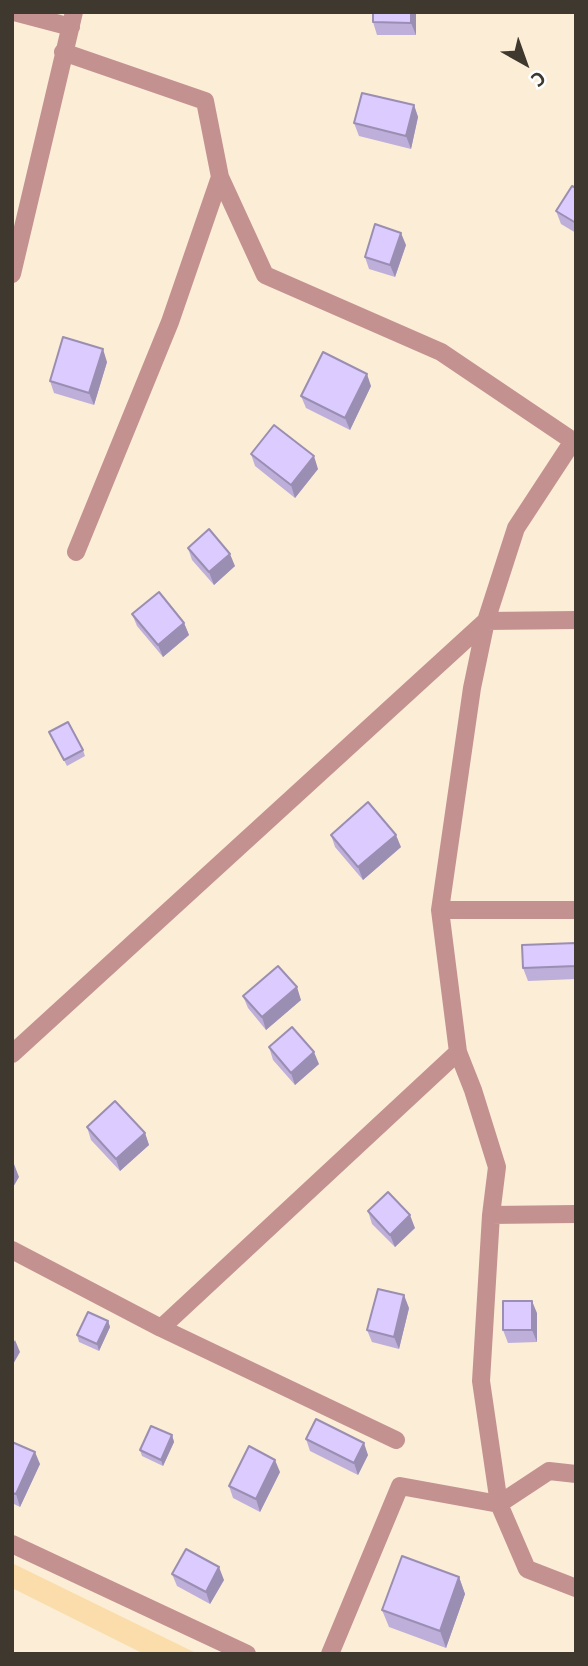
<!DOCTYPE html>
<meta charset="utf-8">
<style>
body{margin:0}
#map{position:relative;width:588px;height:1666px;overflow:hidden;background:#fcedd7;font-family:"Open Sans",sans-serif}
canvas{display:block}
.frame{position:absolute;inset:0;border:14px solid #3e382f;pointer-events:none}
.north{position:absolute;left:490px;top:28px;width:70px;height:70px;-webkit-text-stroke:5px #fff;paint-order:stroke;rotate:140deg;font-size:19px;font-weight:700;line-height:28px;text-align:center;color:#3e382f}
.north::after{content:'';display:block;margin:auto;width:24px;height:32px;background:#3e382f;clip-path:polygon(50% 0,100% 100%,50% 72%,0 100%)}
</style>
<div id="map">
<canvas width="588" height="1666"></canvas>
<div class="frame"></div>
<div class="north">С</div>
</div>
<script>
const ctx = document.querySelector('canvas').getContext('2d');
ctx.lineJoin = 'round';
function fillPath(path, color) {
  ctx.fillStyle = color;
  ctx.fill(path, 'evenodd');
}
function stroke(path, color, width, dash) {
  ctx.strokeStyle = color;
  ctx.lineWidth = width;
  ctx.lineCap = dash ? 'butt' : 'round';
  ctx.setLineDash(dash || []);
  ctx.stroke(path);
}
fillPath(new Path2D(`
 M 12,1563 L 198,1654 L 144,1654 L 12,1588 Z`), '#fbddac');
stroke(new Path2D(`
 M 14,12 L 71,27
 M 63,52 L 205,101 L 220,177 L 265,275 L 441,352 L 573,441 L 516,528 L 486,621 L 472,688 L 440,910 L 458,1052 L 161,1328
 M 12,274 L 74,12
 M 76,552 L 170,322 L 220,177
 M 440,910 L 576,910
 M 12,1054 L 486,621 L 576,620
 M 491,1215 L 576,1214
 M 12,1250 L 161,1328 L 396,1440
 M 576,1474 L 549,1471 L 499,1504 L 527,1569 L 576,1588
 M 12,1544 L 247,1654
 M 330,1654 L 400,1486 L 499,1504 L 481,1381 L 491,1215 L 497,1167 L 473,1090 L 458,1052`), '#c39290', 18);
fillPath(new Path2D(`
 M 416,12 L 416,35 L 377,35 L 373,22 Z
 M 414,105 L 418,117 L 411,149 L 359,136 L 354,123 Z
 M 576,188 L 576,233 L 561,224 L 556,211 Z
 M 406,245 L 395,277 L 369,269 L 365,257 Z
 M 107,362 L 94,405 L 54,393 L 50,381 Z
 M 371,386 L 350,430 L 306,408 L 301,396 Z
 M 251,454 L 318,469 L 295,498 L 255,466 Z
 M 188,548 L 235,566 L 214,585 L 192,560 Z
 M 132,614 L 184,623 L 189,635 L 163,657 L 137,626 Z
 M 49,732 L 83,750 L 85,756 L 67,766 Z
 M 331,835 L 401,847 L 363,880 L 335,847 Z
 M 576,943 L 576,979 L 528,981 L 523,968 Z
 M 243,996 L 301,1000 L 266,1030 L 248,1008 Z
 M 269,1047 L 319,1064 L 295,1085 L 273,1060 Z
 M 87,1127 L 145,1133 L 149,1145 L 120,1171 L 91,1140 Z
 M 368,1211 L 415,1228 L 395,1247 L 372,1224 Z
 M 409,1308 L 399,1349 L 372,1342 L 367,1330 Z
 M 537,1313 L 537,1342 L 508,1343 L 503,1330 Z
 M 108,1321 L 110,1327 L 99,1351 L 79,1342 L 77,1335 Z
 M 172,1435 L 174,1442 L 163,1466 L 142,1456 L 140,1450 Z
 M 306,1439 L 368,1455 L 358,1475 L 310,1451 Z
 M 12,1442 L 40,1464 L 20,1507 L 12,1503 Z
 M 280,1472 L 260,1512 L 233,1498 L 229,1486 Z
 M 172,1574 L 224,1580 L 210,1604 L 177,1586 Z
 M 459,1577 L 465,1594 L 446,1648 L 389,1627 L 382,1610 Z`), '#bdafda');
fillPath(new Path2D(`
 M 411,12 L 416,12 L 416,35 L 411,23 Z
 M 414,105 L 418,117 L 411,149 L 406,136 Z
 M 401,233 L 406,245 L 395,277 L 390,265 Z
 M 103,349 L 107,362 L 94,405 L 89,393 Z
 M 367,374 L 371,386 L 350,430 L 345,418 Z
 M 314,456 L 318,469 L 295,498 L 291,485 Z
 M 230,554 L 235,566 L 214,585 L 209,572 Z
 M 184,623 L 189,635 L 163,657 L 158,645 Z
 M 396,835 L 401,847 L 363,880 L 358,867 Z
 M 297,987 L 301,1000 L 266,1030 L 262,1017 Z
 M 314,1052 L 319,1064 L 295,1085 L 291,1073 Z
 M 145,1133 L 149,1145 L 120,1171 L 116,1159 Z
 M 14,1164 L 19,1177 L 12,1189 L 12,1168 Z
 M 410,1215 L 415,1228 L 395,1247 L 390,1235 Z
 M 404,1295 L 409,1308 L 399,1349 L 394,1337 Z
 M 532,1301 L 537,1313 L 537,1342 L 532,1330 Z
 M 108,1321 L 110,1327 L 99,1351 L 97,1344 Z
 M 15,1340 L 20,1352 L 12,1366 L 12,1345 Z
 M 172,1435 L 174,1442 L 163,1466 L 161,1460 Z
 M 364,1443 L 368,1455 L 358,1475 L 354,1463 Z
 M 35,1452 L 40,1464 L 20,1507 L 16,1494 Z
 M 275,1460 L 280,1472 L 260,1512 L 256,1499 Z
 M 219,1567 L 224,1580 L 210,1604 L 206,1592 Z
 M 459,1577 L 465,1594 L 446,1648 L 440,1631 Z`), '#9a8eb2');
const building = new Path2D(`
 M 373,12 L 411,12 L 411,23 L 373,22 Z
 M 362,93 L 414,105 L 406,136 L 354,123 Z
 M 572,186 L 576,188 L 576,223 L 556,211 Z
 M 375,224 L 401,233 L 390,265 L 365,257 Z
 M 63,337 L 103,349 L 89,393 L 50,381 Z
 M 323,352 L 367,374 L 345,418 L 301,396 Z
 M 274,425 L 314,456 L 291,485 L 251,454 Z
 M 209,529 L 230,554 L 209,572 L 188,548 Z
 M 159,592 L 184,623 L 158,645 L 132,614 Z
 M 68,722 L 83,750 L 64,760 L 49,732 Z
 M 368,802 L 396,835 L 358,867 L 331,835 Z
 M 576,943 L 576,966 L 523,968 L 522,945 Z
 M 278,966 L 297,987 L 262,1017 L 243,996 Z
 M 292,1027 L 314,1052 L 291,1073 L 269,1047 Z
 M 115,1101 L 145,1133 L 116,1159 L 87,1127 Z
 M 388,1192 L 410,1215 L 390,1235 L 368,1211 Z
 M 378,1289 L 404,1295 L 394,1337 L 367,1330 Z
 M 503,1301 L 532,1301 L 532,1330 L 503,1330 Z
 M 88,1312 L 108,1321 L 97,1344 L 77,1335 Z
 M 316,1419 L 364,1443 L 354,1463 L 306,1439 Z
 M 151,1426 L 172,1435 L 161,1460 L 140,1450 Z
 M 12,1442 L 35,1452 L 16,1494 L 12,1493 Z
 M 249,1446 L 275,1460 L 256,1499 L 229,1486 Z
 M 186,1549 L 219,1567 L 206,1592 L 172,1574 Z
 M 402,1556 L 459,1577 L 440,1631 L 382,1610 Z`);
fillPath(building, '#dccbfe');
stroke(building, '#9a8eb2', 2);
</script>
